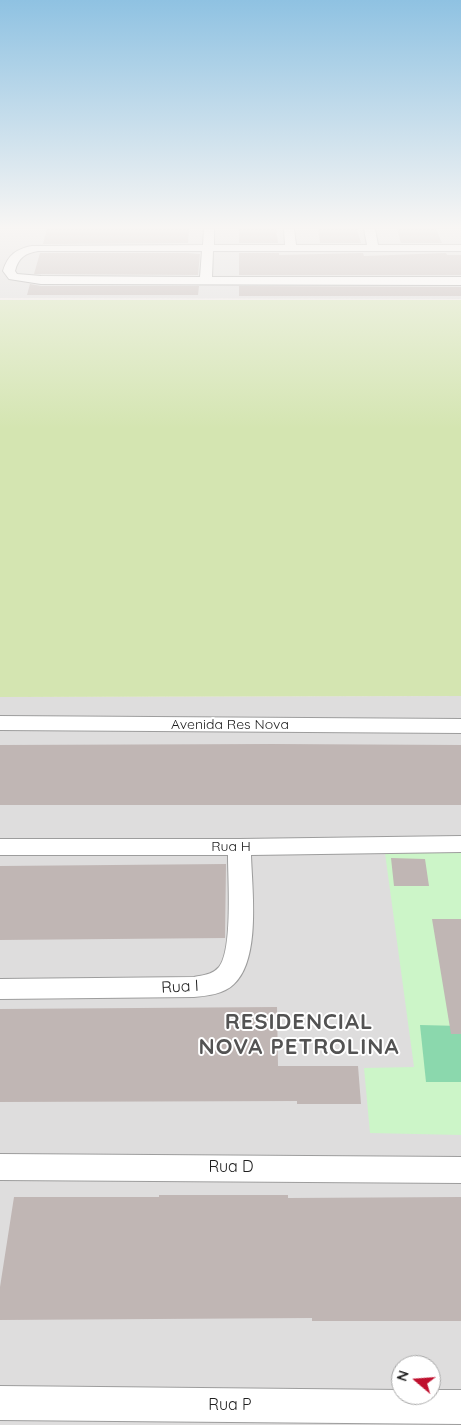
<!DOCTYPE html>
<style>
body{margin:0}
#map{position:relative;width:461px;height:1425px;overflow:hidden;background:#f0ebe7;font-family:Quicksand,sans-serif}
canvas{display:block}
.north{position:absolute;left:391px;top:1355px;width:50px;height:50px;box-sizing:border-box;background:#fff;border:1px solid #a6a6a6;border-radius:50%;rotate:288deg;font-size:14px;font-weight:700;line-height:20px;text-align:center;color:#202020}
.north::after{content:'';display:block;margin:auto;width:18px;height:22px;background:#bf102e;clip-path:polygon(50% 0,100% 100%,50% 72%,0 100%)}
</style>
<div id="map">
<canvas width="461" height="1425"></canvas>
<div class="north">N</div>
</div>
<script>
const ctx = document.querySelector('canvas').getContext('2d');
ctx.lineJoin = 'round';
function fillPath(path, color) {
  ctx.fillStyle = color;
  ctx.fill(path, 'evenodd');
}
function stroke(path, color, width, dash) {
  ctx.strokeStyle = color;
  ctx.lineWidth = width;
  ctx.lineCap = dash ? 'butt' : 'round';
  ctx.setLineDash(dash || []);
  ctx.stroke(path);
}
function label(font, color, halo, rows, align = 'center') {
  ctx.font = font + ' Quicksand,sans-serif';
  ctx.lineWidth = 4;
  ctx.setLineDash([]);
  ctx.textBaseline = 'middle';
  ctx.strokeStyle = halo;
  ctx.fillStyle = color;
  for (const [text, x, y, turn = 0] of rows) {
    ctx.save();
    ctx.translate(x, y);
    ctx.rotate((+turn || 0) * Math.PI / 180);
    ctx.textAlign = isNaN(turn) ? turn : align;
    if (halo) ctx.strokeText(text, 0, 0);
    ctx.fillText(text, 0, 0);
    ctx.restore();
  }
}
fillPath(new Path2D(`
 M 0,229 L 461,229 L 461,299 L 0,298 Z
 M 461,696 L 461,1425 L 0,1425 L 0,697 ZM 401,1365 L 431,1365 L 431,1395 L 401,1395 Z`), '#dedddd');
fillPath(new Path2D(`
 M 0,300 L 461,300 L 461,696 L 0,697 Z`), '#d4e5b1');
fillPath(new Path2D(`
 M 385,853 L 461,853 L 461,1135 L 370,1133 L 364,1068 L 414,1067 Z`), '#ccf5c8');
fillPath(new Path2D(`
 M 420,1025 L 461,1026 L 461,1082 L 426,1082 Z`), '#8bd8ad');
fillPath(new Path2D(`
 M 47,229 L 189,229 L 188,243 L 43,244 Z
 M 239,229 L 276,229 L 278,243 L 239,243 Z
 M 318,229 L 357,229 L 361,243 L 320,243 Z
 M 397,229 L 436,229 L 442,243 L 401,243 Z
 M 40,253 L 187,253 L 200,254 L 198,275 L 34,274 Z
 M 239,253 L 279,253 L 279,255 L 363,253 L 364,256 L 446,253 L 447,255 L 461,255 L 461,275 L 239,275 Z
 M 30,284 L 41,286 L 199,286 L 198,295 L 27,295 Z
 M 239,286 L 461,287 L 461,296 L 239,296 Z
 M 272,744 L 461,745 L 461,805 L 0,805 L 0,745 Z
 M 391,858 L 425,859 L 429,886 L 394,886 Z
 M 226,864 L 225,938 L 0,940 L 0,866 Z
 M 432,919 L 461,919 L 461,1034 L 451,1034 Z
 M 277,1007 L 278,1066 L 358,1066 L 361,1104 L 297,1104 L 297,1101 L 0,1102 L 0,1009 Z
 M 159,1195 L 288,1195 L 288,1198 L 461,1197 L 461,1321 L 312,1321 L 312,1318 L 0,1320 L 0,1287 L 14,1197 L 159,1197 Z`), '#c0b6b4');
const street = new Path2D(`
 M 204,229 L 214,229 L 214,245 L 285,245 L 284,229 L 294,229 L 296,245 L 367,245 L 364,229 L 375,229 L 378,245 L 461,245 L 461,251 L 213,251 L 212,277 L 461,277 L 461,285 L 41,284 L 9,279 L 3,271 C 8,255 16,249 32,246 L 203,245 ZM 38,251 L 202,251 L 200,277 L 41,276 L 17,274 L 15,271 C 18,258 25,253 38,251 Z
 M 0,716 L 461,719 L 461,733 L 0,730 Z
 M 461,836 L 461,852 L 251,855 C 252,889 261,959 234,984 C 224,994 207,996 194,997 L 0,999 L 0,979 L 194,977 C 203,975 212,975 219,967 C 233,950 228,879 228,855 L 0,855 L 0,839 L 239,839 Z
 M 0,1154 L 461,1157 L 461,1183 L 0,1180 Z
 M 0,1386 L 401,1390 L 401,1395 L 431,1395 L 431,1390 L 461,1390 L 461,1424 L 0,1420 Z`);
stroke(street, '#9d9d9d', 2);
fillPath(street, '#fff');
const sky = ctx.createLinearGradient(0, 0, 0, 429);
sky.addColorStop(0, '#8fc2e2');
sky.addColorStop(0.53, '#f8f6f4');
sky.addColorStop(1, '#f8f6f400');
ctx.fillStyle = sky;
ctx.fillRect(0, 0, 461, 429);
label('14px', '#202020', '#fff', [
 ["Avenida Res Nova",230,725],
 ["Rua H",231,847]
]);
label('16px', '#202020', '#fff', [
 ["Rua I",180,987,-3],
 ["Rua D",231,1167],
 ["Rua P",230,1405]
]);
ctx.letterSpacing = '1px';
label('bold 22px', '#535353', '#fff', [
 ["RESIDENCIAL",299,1022],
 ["NOVA PETROLINA",299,1047]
]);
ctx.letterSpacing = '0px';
</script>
